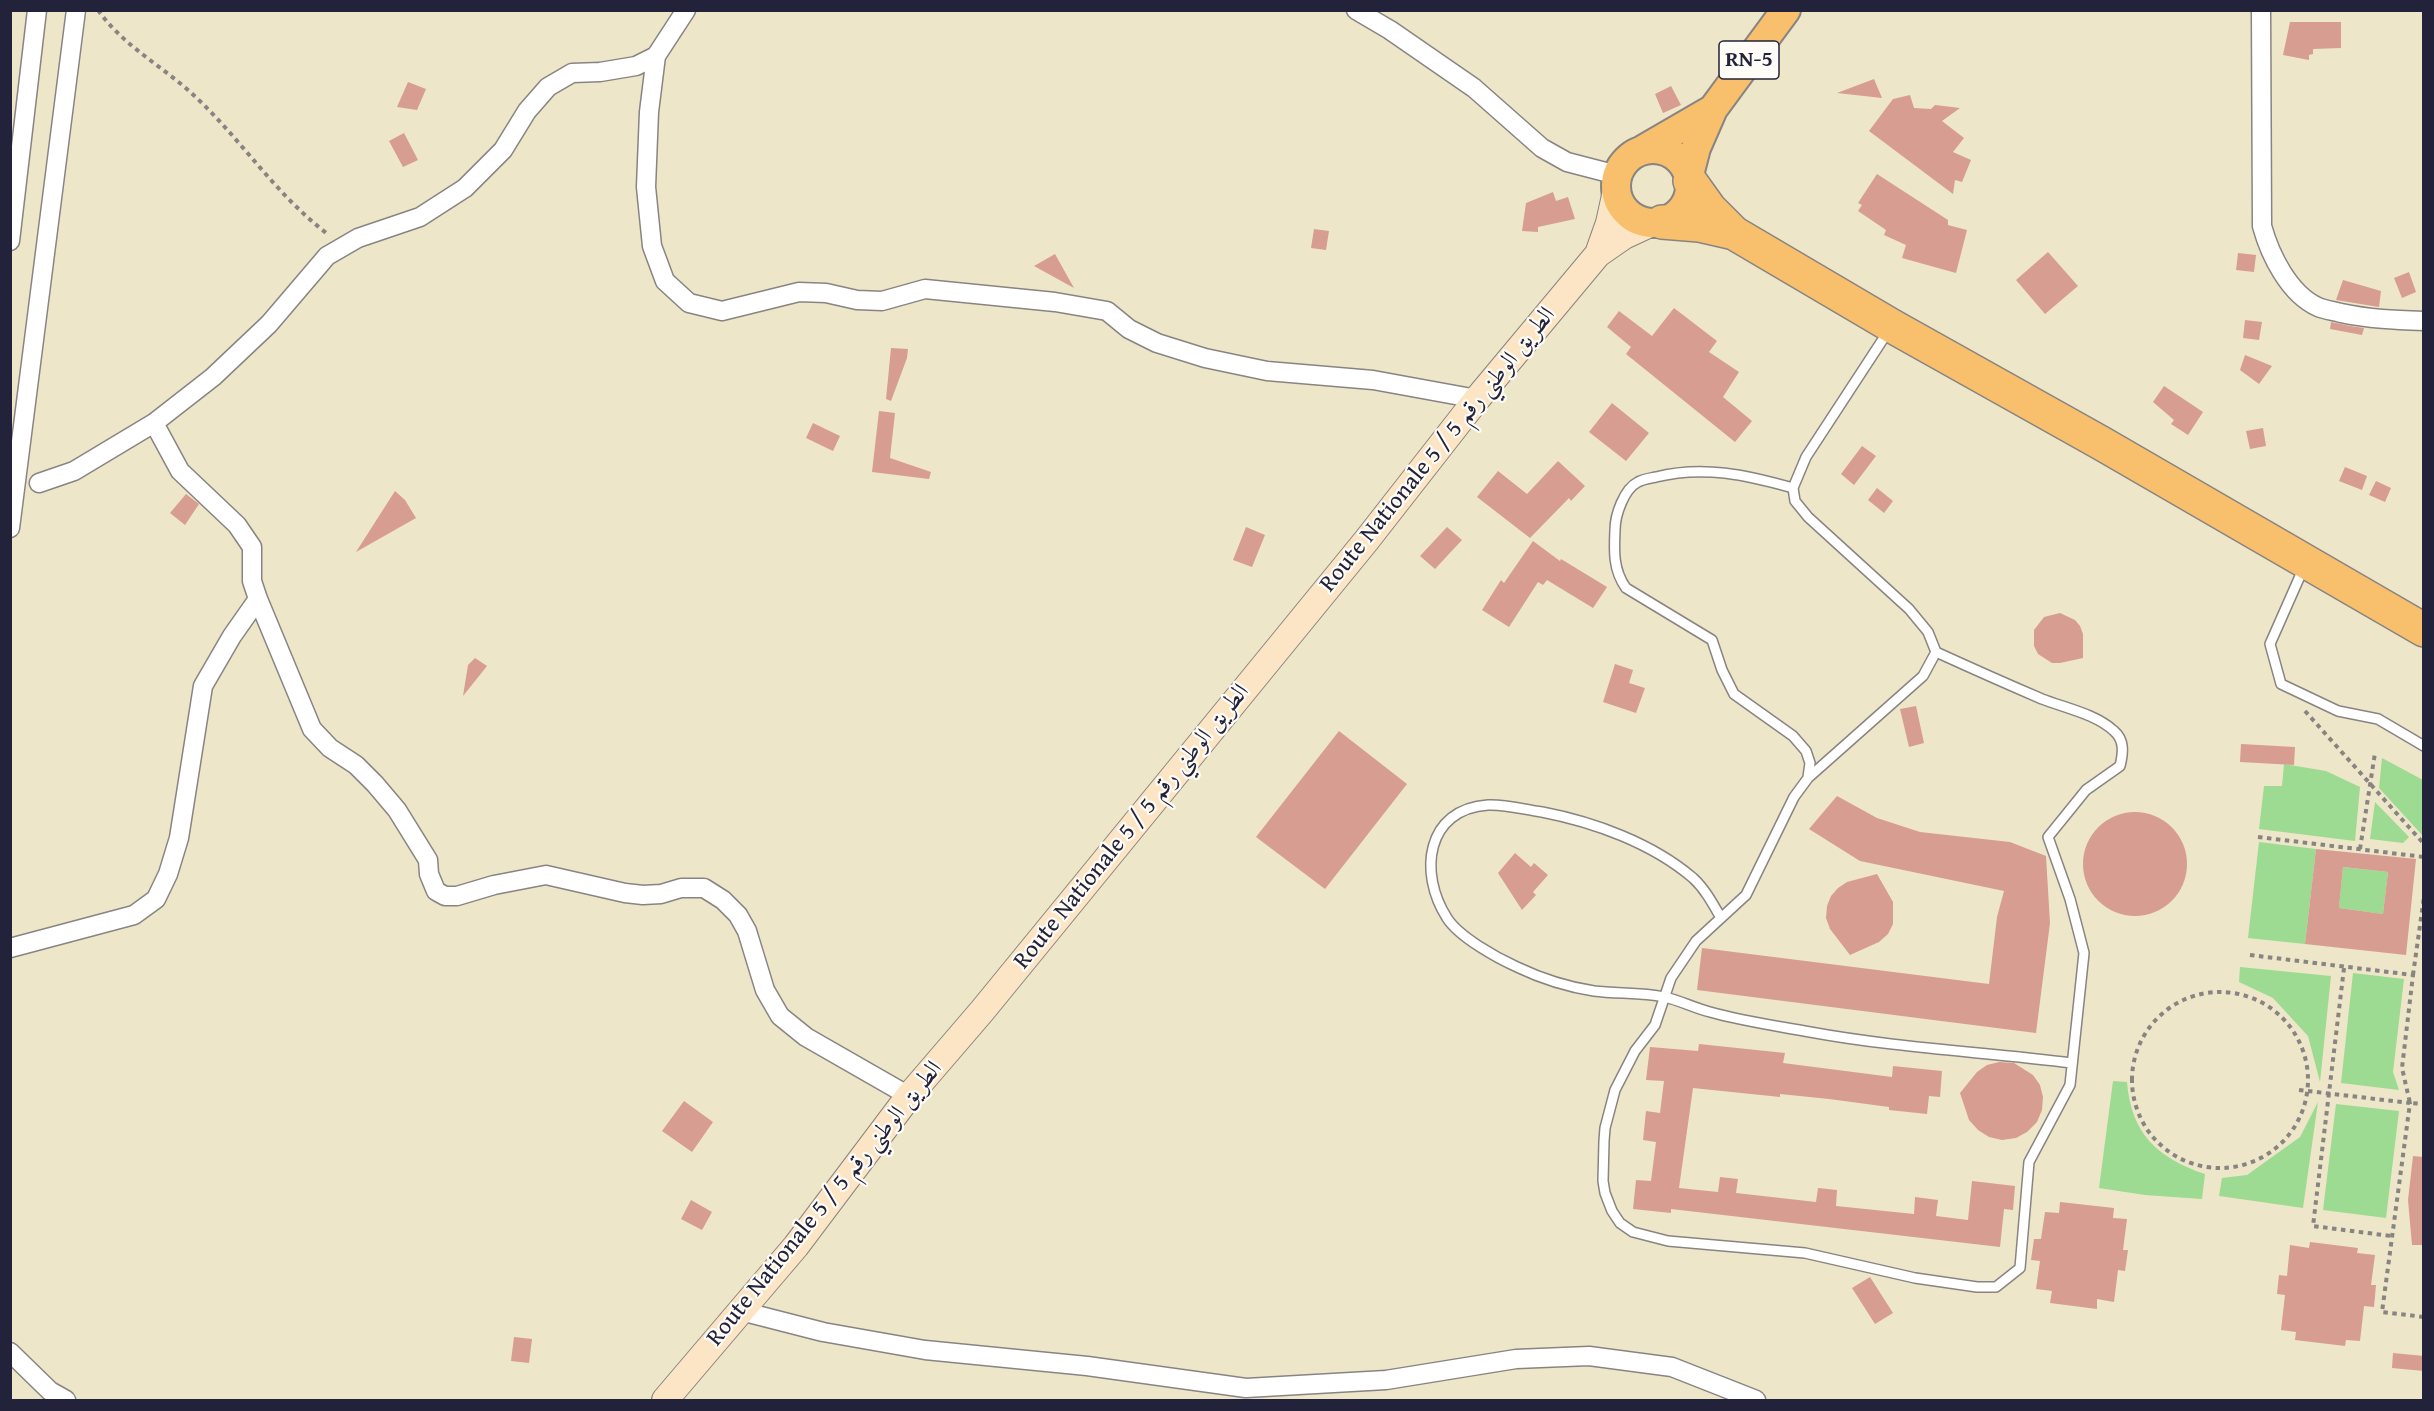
<!DOCTYPE html>
<meta charset="utf-8">
<style>
body{margin:0}
#map{position:relative;width:2434px;height:1411px;overflow:hidden;background:#eee6c9;font-family:"Gentium Book Plus",serif}
canvas{display:block}
.frame{position:absolute;inset:0;border:12px solid #22223b;pointer-events:none}
</style>
<div id="map">
<canvas width="2434" height="1411"></canvas>
<div class="frame"></div>
</div>
<script>
const ctx = document.querySelector('canvas').getContext('2d');
ctx.lineJoin = 'round';
function fillPath(path, color) {
  ctx.fillStyle = color;
  ctx.fill(path, 'evenodd');
}
function stroke(path, color, width, dash) {
  ctx.strokeStyle = color;
  ctx.lineWidth = width;
  ctx.lineCap = dash ? 'butt' : 'round';
  ctx.setLineDash(dash || []);
  ctx.stroke(path);
}
function label(font, color, halo, rows, align = 'center') {
  ctx.font = font + ' "Gentium Book Plus",Amiri,serif';
  ctx.lineWidth = 4.5;
  ctx.setLineDash([]);
  ctx.textBaseline = 'middle';
  ctx.strokeStyle = halo;
  ctx.fillStyle = color;
  for (const [text, x, y, turn = 0] of rows) {
    ctx.save();
    ctx.translate(x, y);
    ctx.rotate((+turn || 0) * Math.PI / 180);
    ctx.textAlign = isNaN(turn) ? turn : align;
    if (halo) ctx.strokeText(text, 0, 0);
    ctx.fillText(text, 0, 0);
    ctx.restore();
  }
}
fillPath(new Path2D(`
 M 2382,758 L 2423,780 L 2423,836 L 2379,788 Z
 M 2284,764 L 2326,771 L 2360,787 L 2355,841 L 2259,829 L 2264,786 L 2282,786 Z
 M 2375,802 L 2409,837 L 2403,843 L 2370,839 Z
 M 2259,842 L 2316,849 L 2305,944 L 2248,938 Z
 M 2343,867 L 2388,872 L 2383,914 L 2339,908 Z
 M 2240,967 L 2331,976 L 2320,1082 L 2308,1036 L 2273,998 L 2239,982 Z
 M 2353,973 L 2404,979 L 2393,1072 L 2399,1090 L 2341,1083 Z
 M 2113,1081 L 2127,1082 C 2131,1133 2157,1158 2205,1174 L 2202,1199 L 2145,1195 L 2099,1188 Z
 M 2318,1102 L 2303,1208 L 2219,1196 L 2222,1178 L 2247,1175 L 2300,1137 Z
 M 2336,1104 L 2399,1111 L 2386,1218 L 2323,1210 Z`), '#9cdb91');
fillPath(new Path2D(`
 M 2290,22 L 2341,22 L 2341,48 L 2313,49 L 2313,54 L 2309,55 L 2309,60 L 2283,55 Z
 M 1874,79 L 1882,98 L 1837,93 Z
 M 408,82 L 426,89 L 417,110 L 397,107 Z
 M 1671,86 L 1681,105 L 1663,113 L 1655,94 Z
 M 1910,95 L 1914,108 L 1931,109 L 1935,105 L 1960,108 L 1942,121 L 1964,138 L 1953,152 L 1971,160 L 1962,182 L 1955,180 L 1953,194 L 1869,131 L 1893,99 Z
 M 404,133 L 418,160 L 403,167 L 389,141 Z
 M 1877,174 L 1948,220 L 1948,225 L 1967,230 L 1956,273 L 1902,258 L 1906,245 L 1884,235 L 1886,230 L 1858,211 L 1862,205 L 1858,203 Z
 M 1553,192 L 1556,201 L 1568,197 L 1575,219 L 1538,227 L 1538,232 L 1522,231 L 1526,203 Z
 M 1314,229 L 1329,231 L 1326,250 L 1311,248 Z
 M 2048,252 L 2078,286 L 2045,314 L 2016,280 Z
 M 2238,253 L 2256,255 L 2254,272 L 2236,270 Z
 M 1055,254 L 1074,288 L 1034,266 Z
 M 2409,272 L 2416,292 L 2402,298 L 2394,278 Z
 M 2343,280 L 2381,291 L 2379,307 L 2336,300 Z
 M 1674,308 L 1717,341 L 1709,352 L 1739,372 L 1723,397 L 1752,421 L 1735,442 L 1626,354 L 1631,347 L 1607,327 L 1619,311 L 1652,336 Z
 M 2245,320 L 2262,322 L 2259,340 L 2243,338 Z
 M 2331,322 L 2350,326 L 2364,328 L 2362,335 L 2330,329 Z
 M 891,348 L 908,349 L 907,358 L 891,401 L 886,399 Z
 M 2245,355 L 2272,366 L 2259,384 L 2240,370 Z
 M 2164,386 L 2203,412 L 2188,435 L 2171,424 L 2174,420 L 2153,402 Z
 M 1612,403 L 1649,433 L 1626,461 L 1589,432 Z
 M 879,411 L 895,413 L 890,458 L 931,472 L 929,479 L 872,472 Z
 M 813,423 L 840,436 L 833,451 L 806,438 Z
 M 2263,428 L 2266,446 L 2250,449 L 2246,431 Z
 M 1862,446 L 1876,456 L 1854,485 L 1841,474 Z
 M 1558,461 L 1585,486 L 1571,501 L 1569,498 L 1530,538 L 1477,497 L 1498,471 L 1527,494 Z
 M 2345,467 L 2367,476 L 2362,490 L 2339,481 Z
 M 2376,481 L 2391,488 L 2385,502 L 2369,495 Z
 M 1877,488 L 1893,501 L 1884,513 L 1868,500 Z
 M 395,491 L 405,500 L 416,518 L 356,552 Z
 M 186,494 L 199,504 L 185,525 L 170,513 Z
 M 1246,527 L 1265,535 L 1252,567 L 1233,560 Z
 M 1447,527 L 1462,540 L 1435,569 L 1420,556 Z
 M 1533,541 L 1560,561 L 1561,559 L 1607,587 L 1593,608 L 1547,580 L 1543,585 L 1538,582 L 1509,627 L 1482,610 L 1501,580 L 1504,583 Z
 M 2060,613 L 2075,620 L 2080,626 L 2083,634 L 2083,658 L 2060,663 L 2052,663 L 2038,654 L 2034,646 L 2034,630 L 2044,617 Z
 M 475,658 L 487,666 L 463,696 L 468,665 Z
 M 1615,664 L 1633,670 L 1629,683 L 1645,688 L 1636,713 L 1603,702 Z
 M 1916,706 L 1924,743 L 1909,747 L 1900,709 Z
 M 1339,731 L 1407,784 L 1325,889 L 1256,837 Z
 M 2241,744 L 2295,747 L 2294,765 L 2240,762 Z
 M 1837,796 L 1877,818 L 1920,832 L 2010,842 L 2046,856 L 2050,923 L 2036,1033 L 1697,990 L 1702,948 L 1989,984 L 1997,917 L 2004,891 L 1860,861 L 1809,829 Z
 M2083 864a52 52 0 1 1 104 0a52 52 0 1 1-104 0Z
 M 2316,849 L 2416,859 L 2406,955 L 2305,944 ZM 2343,867 L 2388,872 L 2383,914 L 2339,908 Z
 M 1515,853 L 1531,867 L 1534,863 L 1548,875 L 1533,892 L 1536,895 L 1522,910 L 1498,873 Z
 M 1877,874 L 1893,902 L 1893,924 L 1888,934 L 1879,942 L 1850,955 L 1830,929 L 1826,918 L 1827,906 L 1831,896 L 1838,888 L 1847,882 Z
 M 1699,1044 L 1785,1053 L 1783,1063 L 1892,1077 L 1893,1066 L 1942,1071 L 1940,1097 L 1929,1096 L 1927,1114 L 1889,1110 L 1889,1107 L 1829,1099 L 1780,1094 L 1780,1097 L 1693,1088 L 1679,1188 L 1718,1192 L 1720,1177 L 1738,1179 L 1736,1193 L 1816,1202 L 1818,1188 L 1837,1190 L 1836,1206 L 1914,1214 L 1915,1197 L 1938,1200 L 1936,1216 L 1968,1220 L 1972,1181 L 2015,1186 L 2013,1210 L 2004,1209 L 2000,1247 L 1671,1209 L 1671,1213 L 1633,1209 L 1636,1180 L 1651,1181 L 1656,1142 L 1643,1140 L 1646,1111 L 1660,1113 L 1664,1081 L 1646,1080 L 1650,1047 L 1698,1051 Z
 M 1999,1062 L 2014,1063 L 2033,1075 L 2040,1085 L 2043,1097 L 2042,1110 L 2037,1122 L 2027,1132 L 2016,1138 L 2002,1140 L 1989,1137 L 1978,1130 L 1969,1120 L 1960,1093 L 1977,1072 L 1987,1065 Z
 M 684,1101 L 713,1122 L 692,1152 L 662,1131 Z
 M 2413,1156 L 2424,1157 L 2424,1245 L 2412,1245 L 2408,1200 Z
 M 691,1200 L 712,1212 L 702,1230 L 681,1219 Z
 M 2060,1202 L 2114,1208 L 2113,1218 L 2127,1219 L 2123,1250 L 2128,1250 L 2125,1271 L 2118,1270 L 2114,1302 L 2097,1299 L 2097,1309 L 2050,1303 L 2052,1291 L 2036,1289 L 2040,1261 L 2031,1260 L 2034,1239 L 2041,1239 L 2045,1212 L 2059,1213 Z
 M 2310,1242 L 2358,1248 L 2357,1253 L 2375,1255 L 2371,1285 L 2376,1285 L 2374,1307 L 2364,1306 L 2360,1341 L 2346,1340 L 2345,1346 L 2295,1340 L 2296,1332 L 2281,1330 L 2285,1295 L 2277,1294 L 2279,1275 L 2287,1276 L 2290,1245 L 2309,1248 Z
 M 1870,1277 L 1893,1313 L 1875,1324 L 1852,1288 Z
 M 514,1337 L 532,1339 L 529,1363 L 511,1361 Z
 M 2393,1353 L 2424,1356 L 2424,1371 L 2392,1368 Z`), '#d69d90');
const lane = new Path2D(`
 M 1889,330 L 1806,457 L 1793,488 L 1795,501 L 1808,517 L 1909,609 L 1928,632 L 1936,652 C 1971,668 2007,684 2042,699 C 2065,708 2096,714 2114,731 C 2125,740 2123,754 2120,766 L 2086,790 L 2048,837 L 2070,899 L 2084,953 L 2070,1085 L 2029,1162 L 2020,1268 L 1996,1287 L 1977,1287 L 1915,1278 L 1805,1253 L 1668,1241 L 1633,1232 L 1620,1223 L 1612,1211 L 1605,1193 L 1603,1181 L 1604,1141 L 1605,1128 L 1615,1090 L 1635,1051 L 1655,1025 L 1671,978 L 1696,941 L 1746,895 L 1794,797 L 1808,778 L 1923,676 L 1936,652
 M 1793,488 C 1747,475 1703,465 1656,477 C 1651,478 1643,479 1638,482 C 1624,489 1615,515 1615,530 C 1614,551 1613,570 1626,588 L 1712,640 L 1722,670 L 1734,694 L 1793,736 L 1806,751 L 1810,763 L 1808,777
 M 2304,567 L 2270,644 L 2281,684 L 2338,711 L 2378,719 L 2424,746
 M 1721,918 C 1713,904 1705,889 1693,878 C 1652,843 1594,822 1542,812 C 1525,810 1506,804 1488,805 C 1426,809 1418,873 1447,918 C 1459,937 1497,958 1517,967 C 1540,978 1568,987 1594,991 C 1617,994 1641,992 1664,997 C 1679,1000 1694,1008 1710,1012 C 1742,1021 1777,1026 1810,1032 C 1897,1048 1985,1052 2072,1063`);
const street = new Path2D(`
 M 1356,10 L 1390,30 L 1474,88 L 1542,148 L 1567,162 L 1617,175
 M 2261,10 L 2262,226 C 2270,255 2289,294 2318,307 C 2325,310 2334,311 2341,313 C 2369,319 2395,320 2424,321
 M 656,56 L 649,112 L 646,187 L 652,246 L 665,281 L 689,303 L 722,311 L 799,292 L 826,293 L 857,300 L 882,301 L 925,289 L 1055,302 L 1107,311 L 1129,329 L 1157,343 L 1205,358 L 1267,371 L 1373,380 L 1477,399
 M 10,241 L 37,10
 M 154,423 L 180,471 L 237,525 L 252,547 L 252,581 L 258,599 L 312,729 L 330,748 L 356,765 L 375,784 L 397,810 L 428,860 L 429,874 L 436,891 L 445,896 L 457,896 L 494,885 L 546,875 L 625,893 L 643,895 L 661,894 L 681,888 L 704,888 L 723,900 L 738,915 L 747,931 L 765,990 L 780,1016 L 806,1037 L 909,1096
 M 39,483 L 74,471 L 154,423 L 213,377 L 269,324 L 327,256 L 358,238 L 420,217 L 465,188 L 503,150 L 527,111 L 548,87 L 572,73 L 600,72 L 636,66 L 656,56 L 686,10
 M 10,528 L 76,10
 M 10,948 L 134,915 L 156,899 L 168,874 L 179,838 L 203,686 L 232,636 L 258,599
 M 741,1311 L 823,1332 L 925,1350 L 1087,1366 L 1246,1388 L 1386,1380 L 1516,1359 L 1589,1356 L 1672,1367 L 1756,1400
 M 10,1352 L 50,1391 L 66,1400`);
const secondary = new Path2D(`
 M 1598,254 L 1609,223 L 1616,191
 M 665,1400 L 796,1246 L 909,1096 L 982,1011 L 1366,541 L 1477,399 L 1598,254 L 1624,236 L 1652,223`);
const primary = new Path2D(`
 M1616 186a37 37 0 1 1 74 0a37 37 0 1 1-74 0Z
 M 1644,149 L 1713,109
 M 1689,175 L 1696,148 L 1713,109 L 1786,10`);
const highway = new Path2D(`
 M 1690,181 L 1710,209 L 1734,233 L 1892,326 L 2101,443 L 2424,630
 M 1662,222 L 1699,225 L 1734,233`);
stroke(lane, '#888482', 12);
stroke(street, '#888482', 21);
stroke(secondary, '#888482', 28);
stroke(primary, '#888482', 32);
stroke(highway, '#888482', 36);
stroke(new Path2D(`
 M 98,10 C 122,44 157,63 188,90 C 238,134 274,194 329,235
 M 2305,711 L 2424,844
 M 2258,837 L 2424,857
 M 2360,849 L 2375,753
 M 2250,955 L 2413,975 L 2402,1068 L 2410,1103 L 2424,1104
 M 2344,968 L 2313,1226 L 2391,1236
 M 2413,975 L 2424,897
 M2132 1080a88 88 0 1 1 176 0a88 88 0 1 1-176 0Z
 M 2299,1090 L 2410,1103 L 2382,1312 L 2424,1317`), '#888482', 4, [4.5, 4.5]);
stroke(lane, '#fff', 9);
stroke(street, '#fff', 18);
stroke(secondary, '#fce5c4', 26);
stroke(primary, '#f8bf6c', 28);
stroke(highway, '#f8bf6c', 33);
for (const [x, y, w] of [
 [1749,60,60]
]) {
  const box = new Path2D();
  box.roundRect(x - w / 2, y - 19, w, 38, 4.5);
  ctx.fillStyle = '#fdfcf7';
  ctx.fill(box);
  stroke(box, '#22223b', 1.5);
}
label('bold 22px', '#22223b', null, [
 ["RN-5",1749,60]
]);
label('24px', '#22223b', '#fdfcf7', [
 ["Route Nationale 5 / الطريق الوطني رقم 5",1438,450,-51],
 ["Route Nationale 5 / الطريق الوطني رقم 5",1132,827,-51],
 ["Route Nationale 5 / الطريق الوطني رقم 5",825,1204,-51]
]);
</script>
